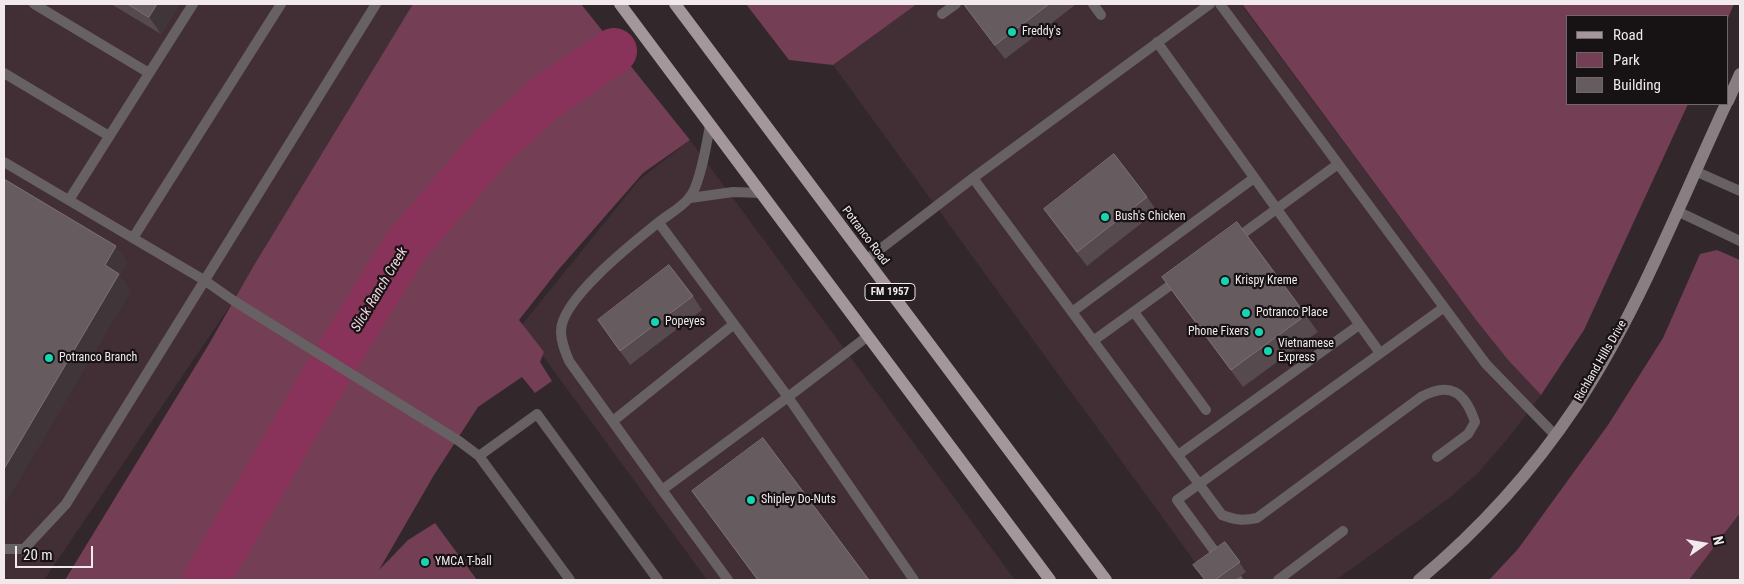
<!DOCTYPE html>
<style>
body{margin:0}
#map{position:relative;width:1744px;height:584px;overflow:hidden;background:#32272b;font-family:"Roboto Condensed",sans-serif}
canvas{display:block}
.frame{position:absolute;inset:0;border:5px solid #f1e9eb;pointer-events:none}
.legend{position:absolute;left:1566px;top:15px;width:162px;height:90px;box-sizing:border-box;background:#171213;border:1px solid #6e6869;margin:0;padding:6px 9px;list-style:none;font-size:15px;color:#f1e9eb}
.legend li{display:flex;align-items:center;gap:10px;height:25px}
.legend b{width:25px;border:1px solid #6e6869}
.north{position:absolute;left:1679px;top:519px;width:50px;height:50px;-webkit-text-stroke:4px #171213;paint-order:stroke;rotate:77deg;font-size:14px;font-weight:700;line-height:20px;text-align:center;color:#f1e9eb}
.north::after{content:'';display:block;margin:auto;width:18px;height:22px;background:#f1e9eb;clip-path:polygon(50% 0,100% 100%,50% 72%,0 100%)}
.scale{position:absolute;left:15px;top:546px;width:78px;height:22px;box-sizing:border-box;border:2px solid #f1e9eb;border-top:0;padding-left:6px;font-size:15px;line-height:18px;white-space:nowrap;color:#f1e9eb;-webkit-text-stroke:4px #171213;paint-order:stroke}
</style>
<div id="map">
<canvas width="1744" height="584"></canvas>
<div class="frame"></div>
<ul class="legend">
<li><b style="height:6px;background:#a3979b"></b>Road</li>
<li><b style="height:14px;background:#743e54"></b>Park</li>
<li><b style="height:14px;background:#665b5f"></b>Building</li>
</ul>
<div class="north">N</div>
<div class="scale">20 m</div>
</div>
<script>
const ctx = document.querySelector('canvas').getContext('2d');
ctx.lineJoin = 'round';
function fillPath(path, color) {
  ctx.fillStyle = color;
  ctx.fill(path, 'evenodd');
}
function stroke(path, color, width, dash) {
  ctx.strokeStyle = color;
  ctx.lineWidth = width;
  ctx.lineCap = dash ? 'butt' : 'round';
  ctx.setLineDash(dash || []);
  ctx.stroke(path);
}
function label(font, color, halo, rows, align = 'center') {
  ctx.font = font + ' "Roboto Condensed",sans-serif';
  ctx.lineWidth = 4.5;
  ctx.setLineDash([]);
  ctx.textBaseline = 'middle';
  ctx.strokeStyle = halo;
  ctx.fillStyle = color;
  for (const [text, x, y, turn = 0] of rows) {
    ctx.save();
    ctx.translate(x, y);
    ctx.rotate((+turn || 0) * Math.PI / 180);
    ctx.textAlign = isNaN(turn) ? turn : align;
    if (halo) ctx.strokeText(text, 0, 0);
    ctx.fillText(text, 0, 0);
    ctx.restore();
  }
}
fillPath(new Path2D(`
 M 4,4 L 435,4 L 44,580 L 4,580 Z
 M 917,4 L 1241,4 L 1476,320 L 1508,360 L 1541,395 L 1509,437 L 1477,474 L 1448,499 L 1336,580 L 1208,580 L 833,65 Z
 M 690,140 L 1015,580 L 707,580 L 521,326 L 639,180 Z
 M 1740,513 L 1740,580 L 1689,580 Z`), '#412f35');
fillPath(new Path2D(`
 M 413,4 L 581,4 L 690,140 L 643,173 L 559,269 L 519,320 L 544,352 L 540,362 L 552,381 L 535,393 L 522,377 L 478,407 L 434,475 L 379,570 L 408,540 L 435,523 L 477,580 L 65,580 L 209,344 L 253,267 Z
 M 746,4 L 917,4 L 833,65 L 789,60 Z
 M 1242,4 L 1734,4 L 1728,18 L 1728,16 L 1568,16 L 1568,104 L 1688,104 L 1584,330 L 1541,395 L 1508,360 L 1476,320 Z
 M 1717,250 L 1740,260 L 1740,513 L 1689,580 L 1489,580 L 1518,549 L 1608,425 L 1663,338 L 1700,254 Z`), '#743e54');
stroke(new Path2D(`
 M 206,580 L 331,367 L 405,247 L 492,146 L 548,96 L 614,51`), '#8a335a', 46);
stroke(new Path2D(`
 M 34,4 L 149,73
 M 1093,4 L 1101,15
 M 1220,4 L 1486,364 L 1555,435
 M 942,14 L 956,4
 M 1157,42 L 1380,353
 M 4,73 L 109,136
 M 4,162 L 204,280 L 234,301 L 459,441 L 479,456 L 570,580
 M 1695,171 L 1740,191
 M 973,178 L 1222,515 C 1235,520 1243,521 1257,518 L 1421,397 C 1450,381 1465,392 1475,422 L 1468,434 L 1437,457
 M 690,198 L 733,192 L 761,193
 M 69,200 L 193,4
 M 1677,211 L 1740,241
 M 659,223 L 788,397 L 868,336
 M 133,238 L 281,4
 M 1234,240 L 1338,164
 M 866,260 L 973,178 L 1210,4
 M 1072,312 L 1254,178
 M 1134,312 L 1206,410
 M 1093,341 L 1179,279
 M 613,421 L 734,324
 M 1178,455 L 1359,325
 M 479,456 L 537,414 L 658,580
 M 662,490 L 569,361 C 565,351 561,342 561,331 C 561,299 634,242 659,222 C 669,214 681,208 689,198 C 700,186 707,142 710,125
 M 4,549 L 24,549 L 66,504 L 376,4
 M 1221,560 L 1177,500 L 1443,308
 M 1237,579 L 1238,580
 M 728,580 L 662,490 L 788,397 L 914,580
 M 1278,580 L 1343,531`), '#676163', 10);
stroke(new Path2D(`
 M 1728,101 L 1740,74
 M 1419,580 C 1480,529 1532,472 1576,406 C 1638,312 1679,205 1726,104`), '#897f82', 12);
stroke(new Path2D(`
 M 620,4 L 1050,580
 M 675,4 L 1106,580`), '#a3979b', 12);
fillPath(new Path2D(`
 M 111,4 L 179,4 L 161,34 Z
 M 963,4 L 1074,4 L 1075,5 L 1005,59 Z
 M 1147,197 L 1157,211 L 1087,266 L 1054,223 L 1044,209 Z
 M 1162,277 L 1306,315 L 1318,332 L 1243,387 Z
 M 693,296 L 702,310 L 630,365 L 598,320 Z
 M 692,491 L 869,580 L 757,580 Z
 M 1225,542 L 1246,572 L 1235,580 L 1204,580 Z`), '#564a4e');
fillPath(new Path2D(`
 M 157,4 L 179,4 L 161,34 L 149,17 Z
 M 116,246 L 128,263 L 120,275 L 131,291 L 5,504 L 4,502 L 4,469 L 105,265 Z`), '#403539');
const building = new Path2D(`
 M 128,4 L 157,4 L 149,17 Z
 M 964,4 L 1049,4 L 995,45 Z
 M 1114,154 L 1147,197 L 1077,252 L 1044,209 Z
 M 4,179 L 116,246 L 105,265 L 119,274 L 4,469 Z
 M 1237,222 L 1306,315 L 1231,370 L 1162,277 Z
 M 669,265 L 693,296 L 620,351 L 598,320 Z
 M 763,438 L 869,580 L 758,580 L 692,491 Z
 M 1225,542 L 1240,562 L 1215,580 L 1205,580 L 1193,565 Z`);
fillPath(building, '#665b5f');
stroke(building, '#7c7175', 1);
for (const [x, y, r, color] of [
 [1012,32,5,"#16d5b3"],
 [1105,217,5,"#16d5b3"],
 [1225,281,5,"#16d5b3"],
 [1246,313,5,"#16d5b3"],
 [655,322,5,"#16d5b3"],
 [1259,332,5,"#16d5b3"],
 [1268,351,5,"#16d5b3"],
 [49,358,5,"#16d5b3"],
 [751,500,5,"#16d5b3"],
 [425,562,5,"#16d5b3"]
]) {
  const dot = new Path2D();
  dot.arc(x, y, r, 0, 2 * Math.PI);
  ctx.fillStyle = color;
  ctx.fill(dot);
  stroke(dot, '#171213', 2);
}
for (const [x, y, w] of [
 [890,292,50]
]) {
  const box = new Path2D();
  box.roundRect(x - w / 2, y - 8.5, w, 17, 4);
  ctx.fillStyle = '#171213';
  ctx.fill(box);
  stroke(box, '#f1e9eb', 1);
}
label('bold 11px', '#f1e9eb', null, [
 ["FM 1957",890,292]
]);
label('12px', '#f1e9eb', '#171213', [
 ["Freddy's",1022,32],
 ["Bush's Chicken",1115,217],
 ["Krispy Kreme",1235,281],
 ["Potranco Place",1256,313],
 ["Popeyes",665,322],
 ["Phone Fixers",1249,332,"right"],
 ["Vietnamese",1278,344],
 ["Express",1278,358],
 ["Potranco Branch",59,358],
 ["Shipley Do-Nuts",761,500],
 ["YMCA T-ball",435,562]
], 'left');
label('12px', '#f1e9eb', '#171213', [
 ["Potranco Road",865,236,53],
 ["Richland Hills Drive",1601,361,-60]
]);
label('italic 14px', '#efd5de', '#171213', [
 ["Slick Ranch Creek",380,290,-59]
]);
</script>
